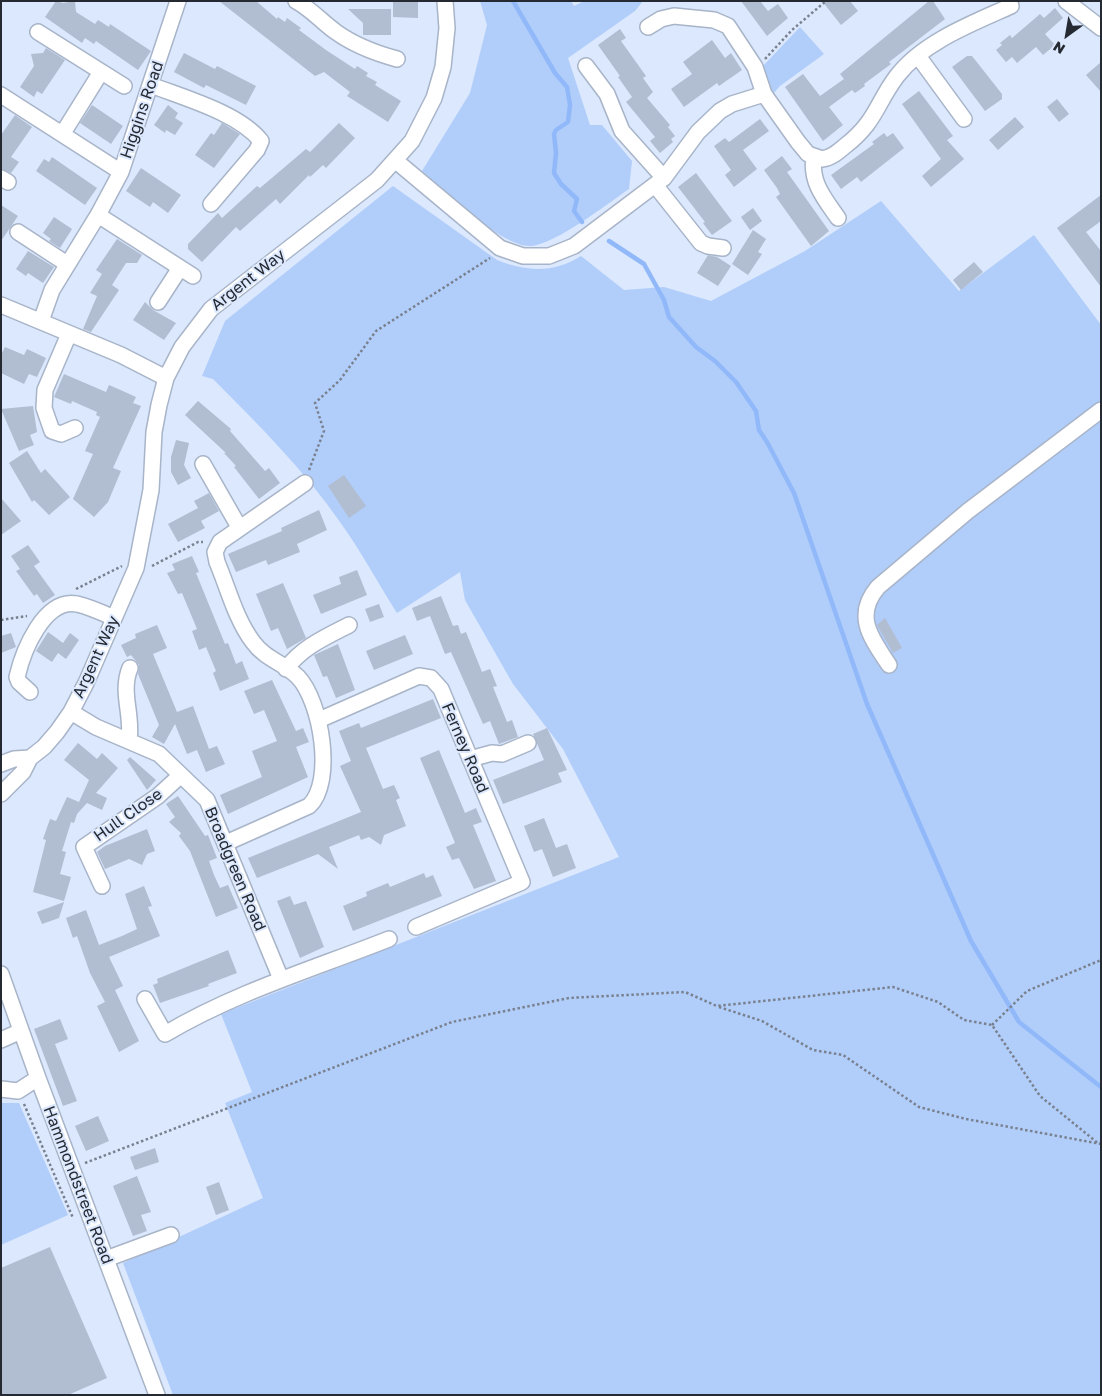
<!DOCTYPE html>
<style>
body{margin:0}
#map{position:relative;width:1102px;height:1396px;overflow:hidden;background:#dbe8fd;font-family:"Golos Text",sans-serif}
canvas{display:block}
.frame{position:absolute;inset:0;border:2px solid #252931;pointer-events:none}
.north{position:absolute;left:1042px;top:10px;width:50px;height:50px;-webkit-text-stroke:4px #dbe8fd;paint-order:stroke;rotate:212deg;font-size:14px;font-weight:700;line-height:20px;text-align:center;color:#252931}
.north::after{content:'';display:block;margin:auto;width:18px;height:22px;background:#252931;clip-path:polygon(50% 0,100% 100%,50% 72%,0 100%)}
</style>
<div id="map">
<canvas width="1102" height="1396"></canvas>
<div class="frame"></div>
<div class="north">N</div>
</div>
<script>
const ctx = document.querySelector('canvas').getContext('2d');
ctx.lineJoin = 'round';
function fillPath(path, color) {
  ctx.fillStyle = color;
  ctx.fill(path, 'evenodd');
}
function stroke(path, color, width, dash) {
  ctx.strokeStyle = color;
  ctx.lineWidth = width;
  ctx.lineCap = dash ? 'butt' : 'round';
  ctx.setLineDash(dash || []);
  ctx.stroke(path);
}
function label(font, color, halo, rows, align = 'center') {
  ctx.font = font + ' "Golos Text",sans-serif';
  ctx.lineWidth = 4;
  ctx.setLineDash([]);
  ctx.textBaseline = 'middle';
  ctx.strokeStyle = halo;
  ctx.fillStyle = color;
  for (const [text, x, y, turn = 0] of rows) {
    ctx.save();
    ctx.translate(x, y);
    ctx.rotate((+turn || 0) * Math.PI / 180);
    ctx.textAlign = isNaN(turn) ? turn : align;
    if (halo) ctx.strokeText(text, 0, 0);
    ctx.fillText(text, 0, 0);
    ctx.restore();
  }
}
fillPath(new Path2D(`
 M 480,1 L 571,1 L 574,6 L 584,1 L 643,1 L 635,11 L 568,58 L 590,125 L 602,125 L 632,161 L 629,189 C 607,204 556,244 531,246 C 501,247 445,191 422,171 L 470,93 L 487,25 Z
 M 800,27 L 824,54 L 780,86 L 772,95 L 762,67 Z
 M 393,186 L 497,260 C 526,272 555,273 581,256 L 624,290 L 664,287 L 711,301 L 805,251 L 881,201 L 959,291 L 1034,235 L 1101,325 L 1101,1395 L 173,1395 L 123,1263 L 263,1198 L 225,1103 L 252,1092 L 221,1014 L 619,857 L 563,749 L 513,684 L 465,600 L 460,572 L 397,613 C 378,583 361,551 340,522 C 304,470 258,424 213,379 L 202,376 L 225,321 Z
 M 1,1103 L 19,1103 L 68,1215 L 1,1245 Z`), '#b1cdfa');
stroke(new Path2D(`
 M 513,1 L 555,73 L 567,87 L 570,105 L 568,122 L 556,130 L 554,134 L 556,153 L 554,173 L 561,184 L 577,199 L 574,211 L 582,222
 M 609,241 L 644,264 L 664,300 L 669,317 L 696,347 L 715,361 L 736,382 L 756,411 L 759,430 L 767,442 L 794,493 L 867,704 L 971,941 L 1019,1022 L 1101,1087`), '#91b9f9', 4.5);
fillPath(new Path2D(`
 M 56,1 L 63,3 L 75,1 L 76,12 L 95,24 L 98,20 L 109,27 L 110,24 L 151,51 L 138,70 L 96,41 L 94,44 L 85,38 L 82,43 L 45,17 Z
 M 219,1 L 256,1 L 277,19 L 278,17 L 285,22 L 287,18 L 301,28 L 299,30 L 326,50 L 355,69 L 357,66 L 368,73 L 366,76 L 377,82 L 375,85 L 401,101 L 388,122 L 347,96 L 350,92 L 324,72 L 315,76 Z
 M 393,1 L 418,1 L 418,18 L 393,17 Z
 M 741,1 L 760,1 L 768,11 L 778,4 L 788,18 L 767,36 Z
 M 822,1 L 850,1 L 858,11 L 841,25 Z
 M 929,1 L 933,1 L 945,19 L 889,62 L 891,64 L 864,84 L 865,86 L 855,93 L 852,90 L 829,107 L 843,125 L 823,141 L 785,87 L 803,74 L 820,96 L 844,79 L 840,74 Z
 M 1055,8 L 1063,18 L 1045,34 L 1055,45 L 1043,55 L 1036,47 L 1017,63 L 1012,57 L 1006,62 L 996,50 L 1002,45 L 1000,43 L 1010,35 L 1012,38 L 1040,14 L 1044,18 Z
 M 348,9 L 391,9 L 391,35 L 363,35 L 363,23 Z
 M 620,29 L 626,38 L 621,41 L 646,76 L 643,78 L 653,92 L 647,98 L 670,125 L 668,127 L 675,136 L 671,139 L 673,142 L 660,153 L 650,141 L 655,137 L 626,102 L 632,97 L 618,77 L 620,76 L 598,45 Z
 M 712,40 L 725,58 L 731,53 L 742,70 L 719,86 L 717,83 L 684,107 L 671,89 L 692,74 L 683,62 Z
 M 46,48 L 65,60 L 42,94 L 37,91 L 34,97 L 20,87 L 34,66 L 31,54 L 43,53 Z
 M 184,53 L 215,69 L 217,66 L 256,86 L 246,105 L 206,85 L 204,88 L 174,72 Z
 M 967,56 L 972,56 L 1002,94 L 1002,99 L 985,111 L 952,67 Z
 M 1101,62 L 1101,92 L 1086,75 Z
 M 919,91 L 953,136 L 947,140 L 964,159 L 931,187 L 922,176 L 941,159 L 902,104 Z
 M 1057,99 L 1069,114 L 1059,122 L 1047,107 Z
 M 92,105 L 123,126 L 111,144 L 80,123 Z
 M 168,105 L 178,113 L 175,118 L 183,123 L 175,135 L 166,130 L 165,133 L 154,125 Z
 M 15,115 L 32,127 L 11,157 L 19,162 L 11,173 L 1,169 L 1,135 Z
 M 1015,117 L 1024,127 L 998,150 L 989,140 Z
 M 760,119 L 769,131 L 743,150 L 757,169 L 734,187 L 725,175 L 731,170 L 714,146 L 725,138 L 729,142 Z
 M 222,123 L 240,134 L 214,168 L 195,155 L 211,133 L 214,135 Z
 M 339,123 L 355,138 L 326,168 L 323,165 L 310,177 L 309,175 L 280,204 L 276,199 L 240,231 L 236,227 L 202,262 L 188,249 L 188,244 L 218,213 L 222,218 L 257,186 L 260,188 L 306,149 L 310,152 Z
 M 884,133 L 887,137 L 893,133 L 904,148 L 861,182 L 857,177 L 841,189 L 831,175 L 874,144 L 872,142 Z
 M 782,156 L 792,169 L 787,172 L 829,231 L 811,246 L 776,197 L 780,194 L 777,188 L 764,170 Z
 M 52,157 L 97,188 L 85,205 L 36,171 L 44,159 L 49,162 Z
 M 141,168 L 181,195 L 168,213 L 153,202 L 150,207 L 126,191 Z
 M 696,173 L 732,221 L 712,235 L 703,223 L 705,222 L 678,187 Z
 M 1101,195 L 1101,221 L 1086,232 L 1101,251 L 1101,287 L 1057,228 Z
 M 1,205 L 18,216 L 1,241 Z
 M 753,208 L 762,221 L 750,230 L 741,217 Z
 M 54,217 L 72,229 L 60,248 L 49,241 L 51,239 L 43,233 Z
 M 753,230 L 766,239 L 758,252 L 762,254 L 748,275 L 732,264 Z
 M 117,239 L 142,255 L 137,263 L 126,263 L 112,285 L 119,290 L 91,332 L 83,329 L 97,296 L 90,293 L 102,274 L 96,270 Z
 M 28,251 L 54,267 L 43,283 L 28,273 L 26,276 L 16,269 Z
 M 708,255 L 717,257 L 731,266 L 718,286 L 697,273 Z
 M 974,262 L 983,272 L 961,290 L 953,280 Z
 M 145,302 L 153,310 L 176,323 L 164,340 L 133,320 Z
 M 5,347 L 24,355 L 27,349 L 46,358 L 37,377 L 29,374 L 24,384 L 1,373 L 1,355 Z
 M 64,374 L 106,392 L 109,385 L 125,392 L 136,397 L 133,403 L 141,406 L 113,468 L 121,471 L 108,502 L 94,517 L 73,499 L 93,454 L 85,451 L 100,417 L 96,415 L 97,412 L 72,401 L 71,404 L 54,397 Z
 M 198,401 L 231,429 L 230,431 L 265,471 L 269,468 L 280,483 L 259,499 L 234,467 L 236,466 L 224,453 L 226,453 L 185,415 Z
 M 33,406 L 37,432 L 30,435 L 34,445 L 19,451 L 1,409 Z
 M 176,440 L 189,443 L 184,465 L 191,478 L 178,485 L 171,472 L 171,457 Z
 M 27,451 L 41,473 L 45,469 L 70,497 L 49,515 L 34,500 L 32,502 L 9,463 Z
 M 344,475 L 366,506 L 349,518 L 328,486 Z
 M 209,493 L 219,511 L 201,521 L 205,528 L 178,542 L 168,524 L 198,508 L 194,501 Z
 M 1,498 L 21,521 L 1,535 Z
 M 319,510 L 327,530 L 297,544 L 300,552 L 268,565 L 266,560 L 236,572 L 228,554 L 282,531 L 281,528 Z
 M 28,545 L 40,562 L 34,566 L 55,595 L 43,603 L 37,594 L 34,596 L 16,571 L 20,569 L 11,556 Z
 M 192,556 L 199,572 L 196,573 L 225,644 L 228,643 L 236,664 L 242,661 L 249,679 L 220,691 L 213,673 L 216,671 L 206,647 L 199,650 L 192,631 L 197,629 L 182,593 L 178,594 L 167,573 L 175,570 L 172,564 Z
 M 357,570 L 367,595 L 321,614 L 313,595 L 341,584 L 339,577 Z
 M 283,583 L 306,638 L 287,649 L 278,628 L 271,631 L 256,594 Z
 M 441,596 L 453,626 L 458,625 L 461,634 L 466,632 L 482,672 L 490,669 L 497,686 L 493,687 L 507,722 L 512,720 L 518,737 L 499,744 L 490,721 L 483,724 L 451,652 L 445,654 L 430,616 L 417,621 L 412,608 Z
 M 379,604 L 384,617 L 370,622 L 365,609 Z
 M 885,618 L 902,648 L 893,653 L 877,625 Z
 M 157,625 L 167,648 L 153,654 L 177,712 L 193,706 L 209,749 L 217,746 L 225,764 L 206,772 L 197,750 L 187,754 L 175,724 L 164,744 L 152,737 L 159,725 L 138,674 L 139,665 L 131,655 L 127,657 L 121,645 L 136,638 L 135,634 Z
 M 48,632 L 63,643 L 70,633 L 79,640 L 66,659 L 58,653 L 52,662 L 36,651 Z
 M 11,633 L 16,647 L 1,653 L 1,636 Z
 M 405,635 L 413,654 L 374,670 L 366,651 Z
 M 338,644 L 355,690 L 336,698 L 327,676 L 323,677 L 314,655 Z
 M 272,680 L 296,731 L 303,728 L 309,742 L 296,747 L 308,777 L 228,814 L 220,795 L 262,777 L 252,751 L 277,741 L 264,710 L 254,714 L 244,691 Z
 M 433,699 L 441,718 L 366,748 L 383,789 L 394,785 L 400,798 L 396,800 L 406,826 L 384,835 L 381,845 L 369,837 L 361,840 L 359,835 L 329,847 L 338,869 L 318,854 L 257,878 L 248,858 L 361,812 L 340,766 L 351,761 L 339,731 L 359,723 L 361,728 Z
 M 547,728 L 567,770 L 558,773 L 562,782 L 503,804 L 493,780 L 544,760 L 533,734 Z
 M 78,743 L 97,759 L 102,753 L 118,768 L 96,793 L 107,798 L 102,810 L 87,803 L 77,814 L 74,823 L 71,822 L 62,851 L 66,852 L 60,874 L 71,877 L 64,901 L 33,892 L 46,840 L 43,839 L 50,819 L 56,821 L 67,797 L 79,802 L 89,780 L 64,760 Z
 M 439,750 L 465,813 L 476,808 L 482,822 L 473,825 L 496,881 L 474,889 L 459,858 L 452,860 L 446,847 L 455,843 L 420,758 Z
 M 130,757 L 156,780 L 147,790 L 127,760 Z
 M 178,796 L 205,836 L 208,835 L 217,858 L 209,861 L 214,875 L 220,888 L 228,885 L 238,908 L 216,917 L 190,851 L 179,836 L 181,833 L 169,822 L 175,817 L 166,804 Z
 M 544,818 L 556,848 L 567,844 L 576,868 L 553,877 L 542,849 L 534,852 L 524,826 Z
 M 147,829 L 155,851 L 147,854 L 142,865 L 129,859 L 105,869 L 97,852 L 105,846 Z
 M 424,873 L 426,878 L 433,875 L 442,896 L 353,931 L 343,906 L 367,896 L 366,892 L 388,883 L 390,887 Z
 M 144,886 L 152,906 L 148,907 L 160,936 L 109,957 L 123,986 L 115,990 L 139,1041 L 119,1052 L 97,1006 L 105,1002 L 90,973 L 77,936 L 73,938 L 66,918 L 86,910 L 99,945 L 122,936 L 137,929 L 125,894 Z
 M 290,896 L 294,905 L 306,901 L 324,947 L 300,958 L 277,901 Z
 M 64,902 L 59,918 L 42,924 L 37,912 Z
 M 228,950 L 237,973 L 208,984 L 209,986 L 160,1003 L 153,985 L 158,983 L 157,979 Z
 M 60,1019 L 68,1039 L 55,1044 L 77,1101 L 63,1106 L 34,1029 Z
 M 98,1116 L 109,1141 L 86,1151 L 75,1126 Z
 M 155,1148 L 159,1162 L 135,1170 L 130,1157 Z
 M 137,1176 L 151,1212 L 141,1215 L 147,1231 L 133,1236 L 113,1186 Z
 M 219,1182 L 229,1210 L 216,1215 L 206,1187 Z
 M 50,1247 L 107,1378 L 68,1395 L 1,1395 L 1,1268 Z`), '#b1bdd1');
const minor = new Path2D(`
 M 296,1 C 311,9 322,22 336,32 C 354,45 375,53 397,59
 M 1066,1 L 1101,28
 M 648,27 L 661,19 L 674,16 L 714,20 L 728,26 L 755,67 L 764,94 L 798,142 L 808,154 L 822,159 C 831,158 838,152 845,146 C 876,122 876,104 897,76 C 923,42 973,23 1011,6
 M 38,32 L 124,86
 M 918,56 L 964,119
 M 586,66 L 607,94 L 622,131 L 664,178
 M 151,85 C 184,98 239,113 261,141 L 257,150 L 211,204
 M 1,95 L 121,172
 M 63,133 L 101,72
 M 814,157 C 810,182 824,198 838,218
 M 396,161 L 500,248 L 523,256 L 549,256 L 574,246 L 664,178 L 698,132 L 720,111 L 732,104 L 764,94
 M 1,178 L 8,182
 M 655,185 L 701,243 L 708,246 L 723,248
 M 98,215 L 193,276
 M 18,232 L 67,264
 M 158,302 L 180,268
 M 1,305 L 121,355 L 166,378
 M 41,321 L 52,290 L 98,215 L 121,172 L 178,1
 M 69,334 L 45,390 L 44,408 L 52,431 L 61,434 L 75,428
 M 203,464 L 239,527
 M 889,665 C 872,639 853,616 878,587 L 968,511 L 1101,410
 M 286,669 C 302,647 326,637 349,625
 M 30,692 L 19,682 L 17,677 C 23,651 44,598 77,604 C 90,607 103,613 114,618
 M 71,712 L 96,727 L 159,754 L 207,800 L 281,979
 M 319,720 L 419,676 L 431,678 L 441,689 L 522,882 L 416,927
 M 129,740 C 133,715 120,692 130,668
 M 470,759 L 492,753 L 502,754 L 528,743
 M 1,764 L 14,759 L 30,758
 M 1,794 L 23,772 L 30,758 L 44,747 L 57,732 L 71,712 L 86,683 L 136,568 L 151,490 L 154,432 L 159,405 L 166,378 L 182,347 L 211,309 L 377,180 L 412,141 L 434,98 L 443,67 L 447,28 L 445,1
 M 226,843 L 309,806 C 335,782 321,701 298,677 C 284,663 265,659 253,642 C 236,620 228,588 217,562 L 215,552 L 220,542 L 305,483
 M 102,886 L 84,847 L 158,796 L 181,775
 M 1,974 L 38,1078 L 157,1395
 M 145,999 L 165,1034 C 236,992 313,969 389,939
 M 1,1040 L 21,1031
 M 1,1089 L 18,1091 L 38,1078
 M 106,1259 L 171,1235`);
stroke(minor, '#a8b4c8', 18);
stroke(new Path2D(`
 M 765,59 L 792,30 L 826,1
 M 309,470 L 324,431 L 315,403 L 340,380 L 376,331 L 490,258
 M 152,566 L 198,542 L 203,542
 M 76,589 L 122,566
 M 1,620 L 27,616
 M 719,1007 L 762,1021 L 813,1050 L 843,1055 L 919,1107 L 966,1119 L 1101,1144
 M 992,1025 L 1027,991 L 1101,960
 M 24,1104 L 73,1218
 M 85,1163 L 452,1022 L 569,998 L 685,992 L 717,1006 L 893,987 L 938,1002 L 964,1020 L 992,1025 L 1040,1096 L 1099,1144`), '#79818f', 2.5, [2.5, 2.5]);
stroke(minor, '#fff', 15);
label('16px', '#252931', '#dbe8fd', [
 ["Higgins Road",142,110,-71],
 ["Argent Way",248,280,-38],
 ["Argent Way",96,657,-65],
 ["Ferney Road",465,748,67],
 ["Hull Close",128,815,-35],
 ["Broadgreen Road",235,869,67],
 ["Hammondstreet Road",78,1185,69]
]);
</script>
